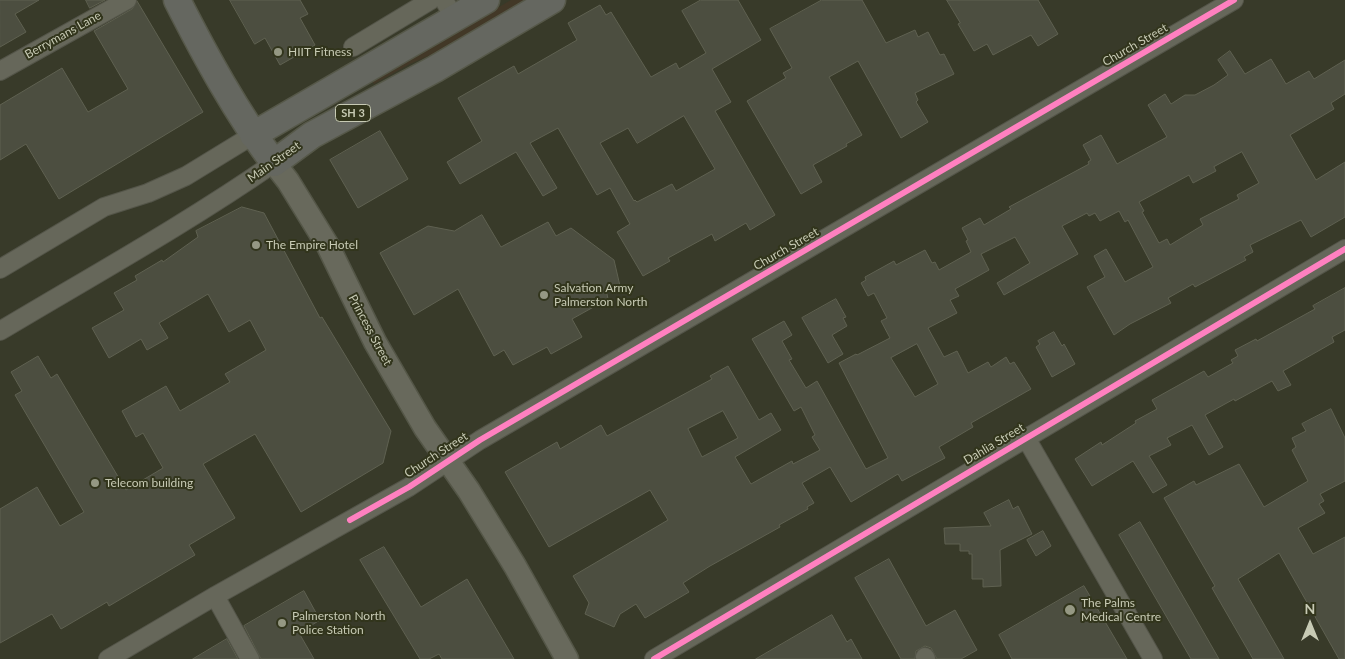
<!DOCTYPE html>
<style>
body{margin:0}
#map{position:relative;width:1345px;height:659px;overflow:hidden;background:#383a29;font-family:Lato,sans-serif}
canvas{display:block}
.north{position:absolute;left:1285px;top:599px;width:50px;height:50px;-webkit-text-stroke:4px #32351c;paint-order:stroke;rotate:0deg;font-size:14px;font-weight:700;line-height:20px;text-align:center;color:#c7cab4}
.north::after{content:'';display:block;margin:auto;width:18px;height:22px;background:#c7cab4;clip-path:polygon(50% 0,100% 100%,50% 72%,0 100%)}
</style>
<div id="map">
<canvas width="1345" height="659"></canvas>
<div class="north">N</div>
</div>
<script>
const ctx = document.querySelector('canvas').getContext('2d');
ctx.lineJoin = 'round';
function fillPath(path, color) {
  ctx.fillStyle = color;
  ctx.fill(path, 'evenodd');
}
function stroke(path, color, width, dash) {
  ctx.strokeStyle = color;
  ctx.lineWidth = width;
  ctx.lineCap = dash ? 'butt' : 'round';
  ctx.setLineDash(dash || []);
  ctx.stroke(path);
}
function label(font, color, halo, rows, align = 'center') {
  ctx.font = font + ' Lato,sans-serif';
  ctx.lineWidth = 4;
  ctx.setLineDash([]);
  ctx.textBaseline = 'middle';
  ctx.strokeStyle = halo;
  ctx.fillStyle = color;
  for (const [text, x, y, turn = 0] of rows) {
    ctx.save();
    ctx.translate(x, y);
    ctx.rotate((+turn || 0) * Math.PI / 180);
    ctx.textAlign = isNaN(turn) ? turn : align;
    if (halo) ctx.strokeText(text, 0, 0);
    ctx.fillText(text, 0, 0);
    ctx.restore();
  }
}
fillPath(new Path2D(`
 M 511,0 L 530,0 L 449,47 L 410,64 L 374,84 L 372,81 Z`), '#423827');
const building = new Path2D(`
 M 0,0 L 39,0 L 15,14 L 26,32 L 0,47 Z
 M 86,0 L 105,0 L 90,8 Z
 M 230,0 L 300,0 L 308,14 L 300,18 L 315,45 L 280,65 L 265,38 L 255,44 Z
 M 701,0 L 738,0 L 761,40 L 712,69 L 731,102 L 715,111 L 775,215 L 750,230 L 746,223 L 715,241 L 712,234 L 668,258 L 670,261 L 643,276 L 617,232 L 630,224 L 610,188 L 597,195 L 558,128 L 530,143 L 557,188 L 543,196 L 516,152 L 460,184 L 447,162 L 482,141 L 458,98 L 514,66 L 518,74 L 577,40 L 568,23 L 600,5 L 606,15 L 611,12 L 651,77 L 676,63 L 679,69 L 706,53 L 682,11 ZM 684,116 L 715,169 L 676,191 L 672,184 L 637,202 L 635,200 L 634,201 L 600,143 L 628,128 L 637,143 Z
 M 822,0 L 862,0 L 886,43 L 915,30 L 918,37 L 928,32 L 940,55 L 944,54 L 954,74 L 915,93 L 918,100 L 916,102 L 928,122 L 901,138 L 858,61 L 829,77 L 862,135 L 846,144 L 847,146 L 813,165 L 822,182 L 801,194 L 747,101 L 786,78 L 783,73 L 792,68 L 770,29 Z
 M 947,0 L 1038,0 L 1058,34 L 1038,46 L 1031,35 L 993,55 L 987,44 L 974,51 L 958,24 L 960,23 Z
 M 137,1 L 203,112 L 59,199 L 26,144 L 0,160 L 0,105 L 62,68 L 88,112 L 128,89 L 94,31 L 132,9 Z
 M 1230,51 L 1245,74 L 1271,59 L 1286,84 L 1309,71 L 1314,79 L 1345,60 L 1345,94 L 1331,103 L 1334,109 L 1290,135 L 1316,180 L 1345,162 L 1345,217 L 1311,237 L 1301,220 L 1250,245 L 1253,252 L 1244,257 L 1246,260 L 1195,287 L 1193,284 L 1168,298 L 1171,303 L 1130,324 L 1114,335 L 1087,287 L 1105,277 L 1094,256 L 1106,249 L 1125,282 L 1153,267 L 1128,220 L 1125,222 L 1119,211 L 1100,221 L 1095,213 L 1089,216 L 1087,213 L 1062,226 L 1078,254 L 1004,295 L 997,283 L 1030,263 L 1015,237 L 981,254 L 989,270 L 955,289 L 959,296 L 950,300 L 957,313 L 928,328 L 944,357 L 957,351 L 968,373 L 988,362 L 991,367 L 1006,357 L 1010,364 L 1014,362 L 1031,389 L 971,423 L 973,427 L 939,447 L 945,458 L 902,481 L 898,474 L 851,502 L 830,467 L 802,483 L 814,503 L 807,507 L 808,509 L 779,525 L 780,527 L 710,566 L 683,583 L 689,592 L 645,618 L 636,604 L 620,614 L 614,627 L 585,614 L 589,603 L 573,576 L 668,520 L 650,490 L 549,547 L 505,472 L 557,442 L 560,449 L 601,425 L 607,436 L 712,379 L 710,376 L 728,366 L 759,420 L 771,413 L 781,430 L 735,457 L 751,484 L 792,461 L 793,464 L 820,450 L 812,437 L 815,435 L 801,407 L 794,411 L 752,339 L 784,321 L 792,335 L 782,341 L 792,359 L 789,360 L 806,388 L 817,381 L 866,469 L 888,458 L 839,363 L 856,354 L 857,355 L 890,338 L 881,321 L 887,318 L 874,293 L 868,296 L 861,283 L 866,280 L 865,277 L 894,261 L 896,265 L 925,250 L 932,263 L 935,262 L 939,270 L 971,252 L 966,241 L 968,240 L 962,228 L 980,218 L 984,225 L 1011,209 L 1009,207 L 1089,164 L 1088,162 L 1091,160 L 1083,145 L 1101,135 L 1117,164 L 1167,137 L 1148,105 L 1165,94 L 1171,104 L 1185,95 L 1195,95 L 1214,85 L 1228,75 L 1218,60 ZM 1242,152 L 1259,183 L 1237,195 L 1239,199 L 1200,219 L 1203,225 L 1170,245 L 1167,239 L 1159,243 L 1142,212 L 1144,211 L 1139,202 L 1189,175 L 1193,183 L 1216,171 L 1214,167 ZM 917,344 L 938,384 L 915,397 L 891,358 ZM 723,411 L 738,438 L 702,457 L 688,429 Z
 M 380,131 L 408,179 L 358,208 L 330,160 Z
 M 242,207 L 264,213 L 320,318 L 322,317 L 391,431 L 383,463 L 301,512 L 255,434 L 203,464 L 235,518 L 189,545 L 195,555 L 109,606 L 107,602 L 61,629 L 52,614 L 0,643 L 0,509 L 37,487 L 60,526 L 84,512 L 15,395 L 22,391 L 11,372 L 38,356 L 51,378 L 57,374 L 126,490 L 163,468 L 143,433 L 136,437 L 122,411 L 166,386 L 180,411 L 230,382 L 225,374 L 266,350 L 250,320 L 229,332 L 208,294 L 159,323 L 168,338 L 147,350 L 141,339 L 109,358 L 92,328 L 124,310 L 114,293 L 137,280 L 135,276 L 162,260 L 163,262 L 198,237 L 196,231 Z
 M 482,215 L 501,247 L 548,222 L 556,236 L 571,228 L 614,260 L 620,286 L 606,289 L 608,299 L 572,319 L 582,337 L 551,354 L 547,347 L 513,365 L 504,350 L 494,356 L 458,289 L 414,315 L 380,253 L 428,226 L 454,231 Z
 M 1345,288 L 1345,330 L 1332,337 L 1334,342 L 1283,371 L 1291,385 L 1278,391 L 1272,381 L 1235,401 L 1234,399 L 1205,415 L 1223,447 L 1209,455 L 1192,425 L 1167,438 L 1171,445 L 1149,456 L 1167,485 L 1153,493 L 1133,461 L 1092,486 L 1075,459 L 1101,442 L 1102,445 L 1136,423 L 1135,421 L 1157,409 L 1152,400 L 1204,371 L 1208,377 L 1233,363 L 1231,360 L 1238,356 L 1235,350 L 1256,339 L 1257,341 L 1315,309 L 1313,306 Z
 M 836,299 L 846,317 L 843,318 L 847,326 L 832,335 L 843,354 L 828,363 L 802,318 Z
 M 1054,332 L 1062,346 L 1064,344 L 1075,364 L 1052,377 L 1036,347 L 1040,344 L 1038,341 Z
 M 1331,409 L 1345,438 L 1345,481 L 1320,494 L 1324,501 L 1319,504 L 1325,513 L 1298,528 L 1313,554 L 1345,537 L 1345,659 L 1339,659 L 1279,553 L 1238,579 L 1284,659 L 1253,659 L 1212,588 L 1215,586 L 1164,498 L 1194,481 L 1196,485 L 1239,464 L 1264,507 L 1308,481 L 1292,450 L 1296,447 L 1292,438 L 1306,431 L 1302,424 Z
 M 1009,500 L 1013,509 L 1018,506 L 1032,534 L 1000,550 L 1001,586 L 983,587 L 983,579 L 972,579 L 972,554 L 969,554 L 969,551 L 960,551 L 960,544 L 945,544 L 944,528 L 991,526 L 984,513 Z
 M 1140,522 L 1188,605 L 1219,659 L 1191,659 L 1119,535 Z
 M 1043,531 L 1051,546 L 1036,556 L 1027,540 Z
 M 384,547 L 421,607 L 467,579 L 514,659 L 442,659 L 439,654 L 429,659 L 420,659 L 360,560 Z
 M 889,559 L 926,626 L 955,610 L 977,650 L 961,659 L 937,659 L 931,648 L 925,646 L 916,651 L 915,659 L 901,659 L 855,578 Z
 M 1084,586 L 1127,659 L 1012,659 L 999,635 Z
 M 304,591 L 320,620 L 299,633 L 314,659 L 261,659 L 244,626 Z
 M 832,615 L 847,642 L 851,639 L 862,659 L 756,659 Z
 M 227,639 L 238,659 L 193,659 Z`);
fillPath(building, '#4c4e40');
stroke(building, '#5f6151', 1);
const minor = new Path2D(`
 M 444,0 L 454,18
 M 353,47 L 431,0
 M 0,71 L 127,0
 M 0,269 L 104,207 L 148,193 L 186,176 L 253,135
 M 0,331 C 92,276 186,224 274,163
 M 1026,438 L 1153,659
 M 215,596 L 250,659
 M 925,657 L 926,659
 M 108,659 L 215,596 L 409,487 L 480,440 L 1234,0
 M 654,659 L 1345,249`);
const major = new Path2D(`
 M 274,163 L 288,181 L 328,246 L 375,342 L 425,428 L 469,491 L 515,566 L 567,659`);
const highway = new Path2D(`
 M 177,0 C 206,57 236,112 274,163 L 312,135 L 435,69 L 552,0
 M 253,135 L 486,0`);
stroke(minor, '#545549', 20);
stroke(major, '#545647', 25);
stroke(highway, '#565849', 29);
stroke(minor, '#66675a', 18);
stroke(major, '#68695c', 22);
stroke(highway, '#656760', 26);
stroke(new Path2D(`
 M 350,520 L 409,487 L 480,440 L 1234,0
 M 654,659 L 1345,249`), '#ff80c0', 6);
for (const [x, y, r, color] of [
 [278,52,5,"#959883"],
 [256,245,5,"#959883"],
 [544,295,5,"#959883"],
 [95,483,5,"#959883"],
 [1070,610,6,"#959883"],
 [282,623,5,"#959883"]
]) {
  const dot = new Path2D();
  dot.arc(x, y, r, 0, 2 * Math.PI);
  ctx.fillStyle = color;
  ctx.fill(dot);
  stroke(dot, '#32351c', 2);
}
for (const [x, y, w] of [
 [353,113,35]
]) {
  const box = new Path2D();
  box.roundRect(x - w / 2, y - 8.5, w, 17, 4);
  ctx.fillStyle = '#32351c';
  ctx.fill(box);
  stroke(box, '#c7cab4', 1);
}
label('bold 11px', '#c7cab4', null, [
 ["SH 3",353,113]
]);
label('12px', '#c7cab4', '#32351c', [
 ["Berrymans Lane",63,35,-29],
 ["Church Street",1135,45,-30],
 ["Main Street",274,162,-35],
 ["Church Street",786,249,-30],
 ["Princess Street",370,330,62],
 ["Dahlia Street",994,444,-31],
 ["Church Street",436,455,-33]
]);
label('12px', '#c7cab4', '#32351c', [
 ["HIIT Fitness",288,52],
 ["The Empire Hotel",266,245],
 ["Salvation Army",554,288],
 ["Palmerston North",554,302],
 ["Telecom building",105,483],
 ["The Palms",1081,603],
 ["Medical Centre",1081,617],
 ["Palmerston North",292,616],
 ["Police Station",292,630]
], 'left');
</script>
